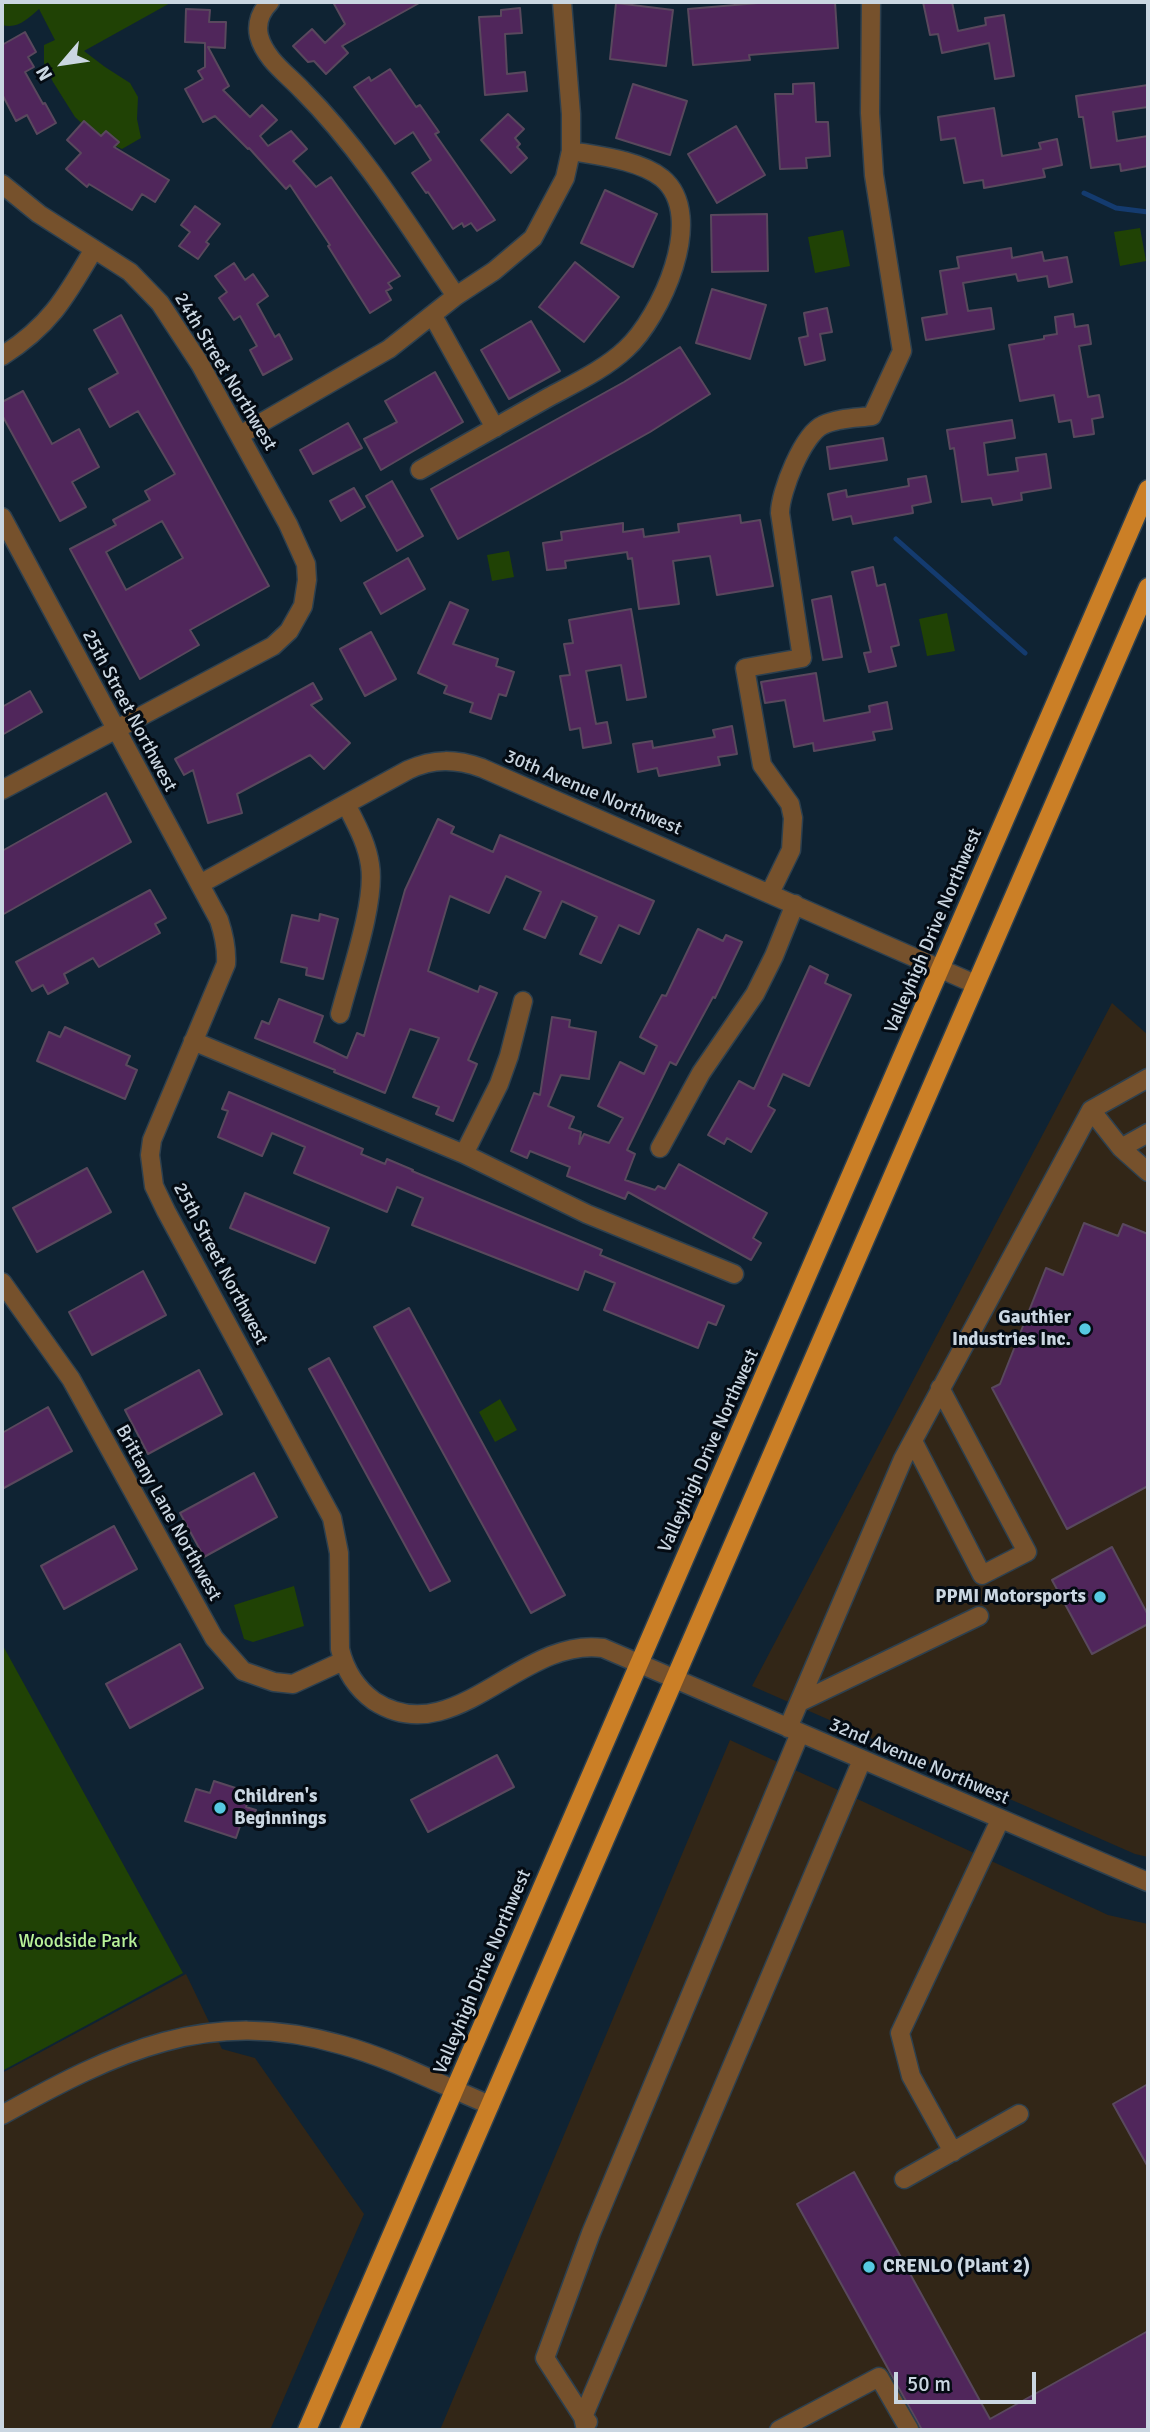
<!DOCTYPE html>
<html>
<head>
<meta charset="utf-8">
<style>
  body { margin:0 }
  #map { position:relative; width:1150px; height:2432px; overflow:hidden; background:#0f2333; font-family:Signika,sans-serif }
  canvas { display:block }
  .frame { position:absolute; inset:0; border:4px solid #cad6e1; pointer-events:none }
  .north { position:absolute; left:28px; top:28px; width:70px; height:70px; -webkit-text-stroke:5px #040b13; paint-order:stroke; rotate:241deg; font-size:19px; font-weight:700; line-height:28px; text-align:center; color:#cad6e1 }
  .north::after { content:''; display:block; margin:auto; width:24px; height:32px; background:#cad6e1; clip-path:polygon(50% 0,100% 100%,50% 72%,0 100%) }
  .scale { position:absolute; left:894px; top:2372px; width:142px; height:32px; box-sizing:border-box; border:4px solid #cad6e1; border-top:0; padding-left:9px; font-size:21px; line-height:24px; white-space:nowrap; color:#cad6e1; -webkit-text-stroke:5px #040b13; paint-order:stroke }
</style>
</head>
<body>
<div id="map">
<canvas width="1150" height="2432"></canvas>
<div class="frame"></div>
<div class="north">N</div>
<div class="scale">50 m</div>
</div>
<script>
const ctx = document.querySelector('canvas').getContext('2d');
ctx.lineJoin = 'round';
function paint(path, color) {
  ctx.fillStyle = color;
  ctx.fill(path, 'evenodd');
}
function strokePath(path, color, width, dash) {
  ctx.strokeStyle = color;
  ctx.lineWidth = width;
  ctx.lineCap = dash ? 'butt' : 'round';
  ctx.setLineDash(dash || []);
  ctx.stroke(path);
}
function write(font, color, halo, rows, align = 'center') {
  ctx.font = font + ' Signika,sans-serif';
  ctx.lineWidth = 6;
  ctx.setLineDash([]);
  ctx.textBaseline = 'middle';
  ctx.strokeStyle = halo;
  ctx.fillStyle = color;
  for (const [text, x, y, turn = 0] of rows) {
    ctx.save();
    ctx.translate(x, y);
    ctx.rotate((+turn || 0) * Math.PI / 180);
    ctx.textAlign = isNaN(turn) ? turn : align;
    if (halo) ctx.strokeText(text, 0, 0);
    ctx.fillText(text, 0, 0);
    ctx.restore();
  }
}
const industrial = new Path2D(`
  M1112,1003L1148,1035V1857L1135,1854L752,1686Z
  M730,1740L1108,1915L1148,1924V2430H440Z
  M186,1974L222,2049L255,2058L364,2214L270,2430H2V2073Z`);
const green = new Path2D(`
  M2,2H172L84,51L105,67L130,83L138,97L137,119L141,138L122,149L97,138L75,117L53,82L44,63V45L55,40L39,9C27,19 19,29 2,25Z
  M1140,228L1146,261L1120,266L1114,232Z
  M843,230L850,266L815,273L808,237Z
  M509,551L514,577L492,581L487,555Z
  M947,613L955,651L927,656L919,619Z
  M500,1399L517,1430L495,1442L479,1412Z
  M294,1586L304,1626L253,1642L244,1639L234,1605Z
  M2,1644L183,1973L2,2071Z`);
const stream = new Path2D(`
  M1084,193L1116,208L1148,212
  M896,539L1025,653`);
const building = new Path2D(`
  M333,2H421L342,46L348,53L326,74L314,61L308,62L293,46L312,29L325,43L345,24Z
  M770,2H835L838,48L749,55L750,60L693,65L688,9Z
  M923,2H952L958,31L986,25L985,18L1004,15L1014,76L995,79L989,43L942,53L938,34L930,35Z
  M616,3L673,10L666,66L610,59Z
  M520,8L522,33L505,34L507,74L525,72L527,91L485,95L479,17L501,16V10Z
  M186,9L210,10L209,22H226L225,48L208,47L229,86L223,90L250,117L262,105L277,120L260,136L268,146L291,131L307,149L293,161L316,187L331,177L400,276L388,283L392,288L386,291L391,300L370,313L328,246L330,245L290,185L286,189L249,148L248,149L215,116L203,122L185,89L203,79L198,71L205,67V43L185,42Z
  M25,32L36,52L28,57L34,67L25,72L43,104L45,103L56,123L37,134L27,115L16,121L2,94V45Z
  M390,69L416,107L420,105L439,132L435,134L495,220L477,231L471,223L464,227L462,223L453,229L428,192L426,193L412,173L431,160L413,132L395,144L354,87L369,77L371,81Z
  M814,83L816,122H828L830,156L806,158L807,168L780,169L775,94H793V84Z
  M633,84L687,101L670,155L616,138Z
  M1148,85V107L1113,112L1117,141L1148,136V166L1121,171L1120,164L1091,168L1083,117H1079L1076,96Z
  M994,108L1002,156L1041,149L1039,143L1057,139L1062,165L1043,169L1045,177L984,188L983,180L964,183L955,138L941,140L938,117Z
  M508,114L524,129L515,138L520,144L517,147L527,158L511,173L481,140Z
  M84,121L101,136L106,131L119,142L114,147L169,180L155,202L142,194L132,210L89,184L87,187L66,169L81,153L67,140Z
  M736,126L765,175L717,203L688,154Z
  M605,190L657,214L633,267L581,243Z
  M195,206L220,224L206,242L209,244L198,259L179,246L190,232L181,225Z
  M767,214L768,271L712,272L711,215Z
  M1011,248L1012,258L1042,252L1044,261L1067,257L1072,282L1049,287L1047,276L1018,281L1016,274L963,283L968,311L991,308L994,329L926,340L922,318L947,314L940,271L959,268L957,257Z
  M575,262L619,297L584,342L539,307Z
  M234,263L245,280L253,274L268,296L257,304L275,337L279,334L292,359L263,375L250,350L257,346L240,316L234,320L219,298L227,292L215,276Z
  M712,289L766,305L750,359L696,343Z
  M827,308L832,332L820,334L825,360L805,365L799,338L808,336L804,313Z
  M1073,314L1075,327L1088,325L1091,344L1079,346L1088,397L1099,395L1103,417L1092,419L1094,434L1074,437L1071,420L1059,422L1054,395L1020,401L1009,345L1044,339V336L1057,334L1055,317Z
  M121,315L269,586L190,630L199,645L140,679L70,549L116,525L113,520L150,500L145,491L175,474L138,411L110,427L89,389L118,373L94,330ZM162,521L183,558L126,590L106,552Z
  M531,321L560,371L509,399L481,350Z
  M680,347L710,394L650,432L458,539L431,489L624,382Z
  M435,372L463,422L381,470L364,439L397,422L385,401Z
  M23,391L52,444L79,429L99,467L72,482L86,507L60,521L2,415V402Z
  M1012,420L1015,438L984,443L988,475L1018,471L1016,458L1046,454L1051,488L1021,493L1022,500L993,505L991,498L962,502L954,448L950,449L947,430Z
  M348,423L362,448L313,474L300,450Z
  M883,438L887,460L830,469L827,447Z
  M926,476L931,502L912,506L913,513L853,524L851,516L833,520L828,494L846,490L847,497L909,486L908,479Z
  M392,481L423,536L397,551L366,496Z
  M354,488L365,507L341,521L330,501Z
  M740,515L741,523L760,520L773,586L717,595L710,556L673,561L679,604L639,609L632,558L628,559L627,552L565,561L566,568L547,570L543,543L562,540L561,532L623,523V532L643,529L644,537L679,532L678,524Z
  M408,558L425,589L381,614L364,583Z
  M873,567L877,586L885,584L899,645L891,647L896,666L869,672L864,653L871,652L852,572Z
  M831,596L842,657L823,660L812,600Z
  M450,602L468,610L453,644L498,659L496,666L514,672L506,696L499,694L491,719L470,712L473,703L444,693L447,686L418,673Z
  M631,609L646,697L627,700L621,665L586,671L596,724L607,722L611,743L583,748L580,728L570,730L560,676L570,675L564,644L573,643L569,620Z
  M371,632L396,679L365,696L340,649Z
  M816,673L824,721L870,712L869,706L887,702L892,729L873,732L875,740L814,751L813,743L794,747L785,700L765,703L761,682Z
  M313,683L322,699L311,705L350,743L324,769L310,755L237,794L242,813L208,823L193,770L184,775L175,759Z
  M30,691L42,712L2,735V707Z
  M732,726L737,754L718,757L720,765L659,776L657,768L638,772L633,744L652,741L653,748L715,737L713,730Z
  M106,793L131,842L2,915V851Z
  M438,819L454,827L451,833L493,852L500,835L654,901L639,934L619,925L601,963L580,954L597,917L562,901L545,938L524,929L541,892L506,876L489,913L450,896L428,971L478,992L480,986L497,993L468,1060L477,1064L453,1121L436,1114L439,1107L413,1097L439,1038L410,1029L385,1093L334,1072L335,1070L255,1038L262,1021L269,1024L279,999L323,1016L314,1042L347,1058L357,1033L364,1036L405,890Z
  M150,890L166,918L155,924L160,933L99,967L93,958L64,974L68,983L48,994L43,985L32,991L16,962Z
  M320,914L338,919L323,979L306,975L307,968L281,962L292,915L319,921Z
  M698,929L723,941L726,935L742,942L715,998L713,997L676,1065L670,1062L654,1095L627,1150L635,1154L625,1180L655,1190L658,1186L665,1189L679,1164L767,1213L753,1238L761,1243L751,1260L628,1192L625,1199L567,1176L570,1167L530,1151L527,1158L511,1151L534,1093L540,1095L552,1017L570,1020L569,1027L596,1032L589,1079L561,1075L548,1106L574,1117L569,1128L581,1132L579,1144L584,1134L609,1143L623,1118L598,1106L620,1062L644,1074L657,1046L640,1037L662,995L666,996Z
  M810,966L828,975L825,983L851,995L809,1086L783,1074L768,1106L775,1110L751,1152L727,1138L724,1144L708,1135L739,1081L754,1089Z
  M65,1027L130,1056L126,1065L137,1070L125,1099L37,1061L49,1032L60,1037Z
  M229,1092L363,1149L361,1154L385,1164L387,1159L413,1170L412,1171L602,1250L600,1255L724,1306L716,1325L708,1322L698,1348L604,1310L615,1283L585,1271L578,1290L412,1225L423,1198L397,1187L387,1212L294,1173L305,1147L272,1133L262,1156L218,1137L228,1111L222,1109Z
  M87,1168L111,1212L37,1252L13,1208Z
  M245,1193L329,1228L315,1263L230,1228Z
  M1084,1223L1118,1236L1123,1224L1148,1234V1486L1067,1529L992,1388L1000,1384L1046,1268L1063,1275Z
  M143,1271L166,1315L92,1355L69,1312Z
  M409,1308L565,1595L531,1613L374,1327Z
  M329,1358L450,1581L430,1591L309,1369Z
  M199,1370L222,1414L148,1454L125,1410Z
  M48,1407L72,1451L2,1489V1433Z
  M254,1473L277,1517L204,1557L180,1513Z
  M114,1526L137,1569L64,1609L41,1566Z
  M1112,1547L1148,1615V1624L1092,1654L1052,1580Z
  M180,1644L203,1688L130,1728L106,1684Z
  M497,1755L514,1787L428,1832L411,1800Z
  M214,1781L251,1793L246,1807L256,1810L250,1826L241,1823L236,1838L185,1821L196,1789L210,1793Z
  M1148,2084V2167L1113,2104Z
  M854,2172L990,2419L1148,2331V2430H922L797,2204Z`);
const minor = new Path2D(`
  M270,2C261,11 256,23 259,36C265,59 287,74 302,90C363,151 408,225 456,296
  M2,184L39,214L130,272L160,303L200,364L288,524L306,564L307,580L303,606L289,631L273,646L2,790
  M433,316L495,428
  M2,356C50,326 66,297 94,249
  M240,435L389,349L456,296L494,271L533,238L565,178L571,151V114L562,2
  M420,470C463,446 506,421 549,397C575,383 605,369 626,349C660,318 708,216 662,178C639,160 599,156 571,151
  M2,517L219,920C224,935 227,948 226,964L152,1140L150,1155L154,1186L166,1211L332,1518L339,1553L340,1649C345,1670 356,1688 374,1701C454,1753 521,1636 603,1648L1148,1882
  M200,884L408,770C434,758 456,759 482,768L975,984
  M770,893L791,850L793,818L790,804L762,765L745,668L802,658L780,513C780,492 803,434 823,425C837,418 857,418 872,416L902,351L874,175L870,113L871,2
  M340,1014C350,975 376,902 370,865C367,843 356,824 346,804
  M193,1041L464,1154L587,1214L734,1274
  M1091,1110L1121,1148L1148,1172
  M660,1148L701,1073L755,994L774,956L795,904
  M1121,1148L1148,1133
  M464,1154L499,1084L509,1056L523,1001
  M2,1282L71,1379L214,1638L243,1671L274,1682L293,1684L343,1661
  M913,1441L982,1575L1027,1552L940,1388
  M800,1702L979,1616
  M788,1728L903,1459L1091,1110L1148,1078
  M2,2115C116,2052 208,2006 342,2045C393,2059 441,2085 490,2105
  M953,2152L911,2076L900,2033L1000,1820
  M904,2179L1019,2114
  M588,2422L583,2417L862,1760
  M586,2430L583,2417L545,2358L591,2233L800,1733
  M779,2430L879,2377L909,2429L907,2430`);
const major = new Path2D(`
  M307,2430L1148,489
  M349,2430L1148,587`);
const markers = [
  [1085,1329,7,"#56c9e1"],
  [1100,1597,7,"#56c9e1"],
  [220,1808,7,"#56c9e1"],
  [869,2267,7,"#56c9e1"]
];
const streetNames = [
  ["24th Street Northwest",225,372,59],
  ["25th Street Northwest",129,711,62],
  ["30th Avenue Northwest",593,793,23],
  ["Valleyhigh Drive Northwest",934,931,-67],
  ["25th Street Northwest",220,1264,62],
  ["Valleyhigh Drive Northwest",709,1451,-66],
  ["Brittany Lane Northwest",168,1513,61],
  ["32nd Avenue Northwest",919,1762,23],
  ["Valleyhigh Drive Northwest",483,1972,-67]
];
const poiNames = [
  ["Gauthier",1071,1318],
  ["Industries Inc.",1071,1340],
  ["PPMI Motorsports",1086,1597],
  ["Children's",234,1797,"left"],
  ["Beginnings",234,1819,"left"],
  ["CRENLO (Plant 2)",883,2267,"left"]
];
const parkNames = [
  ["Woodside Park",78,1942]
];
paint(industrial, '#322617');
paint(green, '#204205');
strokePath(stream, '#143b6f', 5);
paint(building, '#50265b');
strokePath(building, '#59485d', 2);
strokePath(minor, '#2d404f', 21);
strokePath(major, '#2d404f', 21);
strokePath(minor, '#76512c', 18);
strokePath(major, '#cb7f26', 18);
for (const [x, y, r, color] of markers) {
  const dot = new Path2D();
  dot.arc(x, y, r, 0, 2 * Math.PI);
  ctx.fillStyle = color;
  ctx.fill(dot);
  strokePath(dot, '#040b13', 2.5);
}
write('19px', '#cad6e1', '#040b13', streetNames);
write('bold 19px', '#cad6e1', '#040b13', poiNames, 'right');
write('19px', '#b9f299', '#040b13', parkNames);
</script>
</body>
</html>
